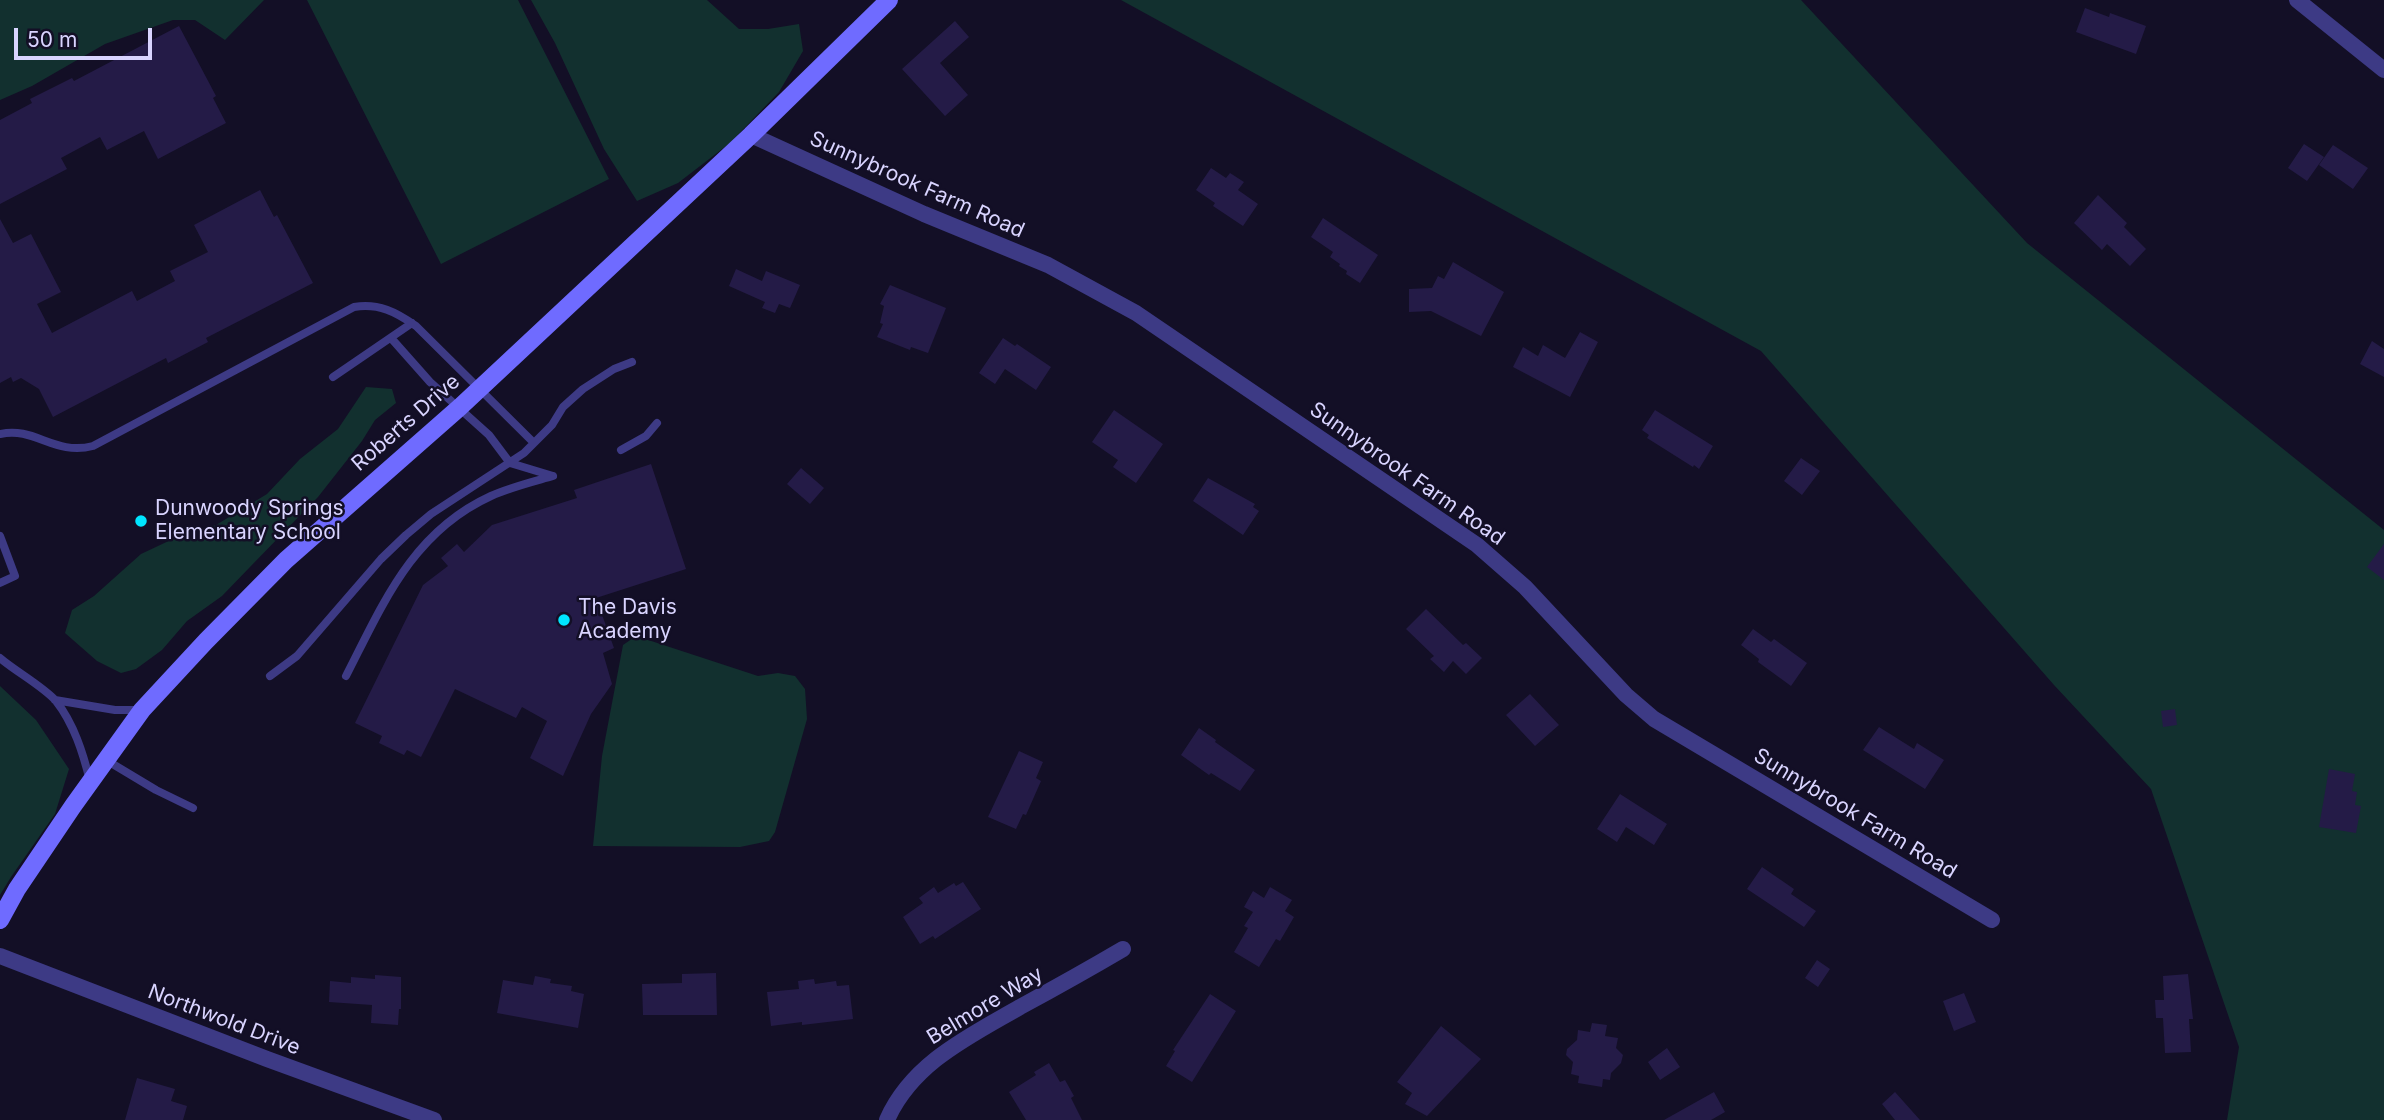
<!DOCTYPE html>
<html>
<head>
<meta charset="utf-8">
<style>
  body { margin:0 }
  #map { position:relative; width:2384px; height:1120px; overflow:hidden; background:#130f26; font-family:Inter,sans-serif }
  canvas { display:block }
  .scale { position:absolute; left:14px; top:28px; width:138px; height:32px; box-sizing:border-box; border:4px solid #d9d4ff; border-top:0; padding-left:9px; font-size:21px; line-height:24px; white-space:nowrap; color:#d9d4ff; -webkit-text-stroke:5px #130f26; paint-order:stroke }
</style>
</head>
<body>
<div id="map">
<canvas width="2384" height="1120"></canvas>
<div class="scale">50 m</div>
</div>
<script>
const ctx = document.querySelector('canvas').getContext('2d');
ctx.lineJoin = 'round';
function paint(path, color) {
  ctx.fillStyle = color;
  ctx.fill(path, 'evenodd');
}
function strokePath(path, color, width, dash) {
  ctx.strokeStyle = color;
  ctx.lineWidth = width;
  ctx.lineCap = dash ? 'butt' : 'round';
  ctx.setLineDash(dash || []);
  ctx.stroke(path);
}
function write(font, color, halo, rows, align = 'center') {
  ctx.font = font + ' Inter,sans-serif';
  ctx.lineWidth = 5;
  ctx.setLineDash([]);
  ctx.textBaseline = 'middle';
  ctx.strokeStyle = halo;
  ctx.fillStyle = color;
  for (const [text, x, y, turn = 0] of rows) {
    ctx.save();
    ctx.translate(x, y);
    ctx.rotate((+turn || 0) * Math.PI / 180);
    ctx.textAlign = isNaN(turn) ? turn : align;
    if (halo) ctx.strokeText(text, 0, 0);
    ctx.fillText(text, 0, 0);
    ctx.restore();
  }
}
const green = new Path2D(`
  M0,0H264L225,40L195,20H173L105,44L32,86L0,100Z
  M307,0H518L609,179L441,264Z
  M531,0H707L739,29H768L799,24L803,51L779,92L730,143L678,183L637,201L604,149L555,43Z
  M1121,0H1801L2027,243L2384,530V1120H2227L2239,1047L2151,789L2054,685L1761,351Z
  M366,387L392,389L396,403L375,420L362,441L318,497L250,567L222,596L187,621L162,650L136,669L121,673L97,661L65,633L72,610L94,596L141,554L175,538L216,525L267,494L300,459L338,429Z
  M636,636L758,676L778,673L795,676L805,689L807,719L775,832L769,841L740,847L593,846L602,756L623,645Z
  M0,686L36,720L69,769L55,814L11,877L0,895Z`);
const building = new Path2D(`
  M2085,8L2109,17L2110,13L2146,26L2136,54L2076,32Z
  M955,21L969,37L940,63L968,95L945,116L902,69Z
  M179,26L216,96L213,98L226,123L158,159L144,131L107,150L100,137L61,158L67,169L0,204V120L32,103L30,99L72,78L74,81Z
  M2304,144L2324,157L2307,181L2288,168Z
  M2333,145L2368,168L2353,189L2319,165Z
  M1211,168L1226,178L1230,173L1244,182L1238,190L1258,204L1243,226L1213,206L1215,203L1196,190Z
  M260,190L274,217L277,215L313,283L206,338L208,342L168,363L166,358L53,417L39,389L21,378L13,382L11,377L0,383V219L13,243L31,234L61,292L37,304L52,333L132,291L137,301L175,281L170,271L208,252L194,225Z
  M2098,195L2127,223L2124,227L2146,249L2130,266L2107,244L2102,250L2074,223Z
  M1323,218L1378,255L1360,283L1346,274L1347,271L1339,266L1340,264L1330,257L1333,252L1311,237Z
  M1453,262L1504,292L1481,336L1431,311L1409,312V289L1432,288L1438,276L1444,279Z
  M736,269L762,281L766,271L800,285L790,308L779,304L775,313L762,308L765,302L729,286Z
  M890,285L946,308L928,353L911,347L910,350L877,337L883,324L880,323L884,306L880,304Z
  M1580,332L1598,342L1570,397L1513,367L1523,347L1538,356L1543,345L1565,358Z
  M1003,338L1015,346L1017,344L1051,367L1036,390L1005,369L995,384L979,373Z
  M2372,341L2384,349V377L2360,364Z
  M1114,410L1163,444L1136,483L1113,467L1118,460L1092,442Z
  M1655,410L1713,446L1699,469L1694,465L1693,467L1647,438L1649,435L1642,430Z
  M1801,458L1820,471L1802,495L1784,481Z
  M651,464L686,569L596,598L614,648L603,653L612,684L591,714L563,776L530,758L547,721L522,707L516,718L455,689L421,757L407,750L404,755L379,743L382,736L355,723L423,585L448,566L441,558L457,544L464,552L492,525L577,498L574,490Z
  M801,468L824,488L810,504L787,484Z
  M1208,478L1255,504L1253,507L1259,511L1243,535L1193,501Z
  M2384,544V580L2367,567Z
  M1426,609L1463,645L1466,643L1482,658L1466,674L1453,661L1444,672L1430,659L1434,656L1406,629Z
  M1753,629L1771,642L1774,639L1807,663L1791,686L1758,662L1759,659L1741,645Z
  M1530,694L1559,725L1535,746L1506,715Z
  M2175,709L2177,725L2163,727L2161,711Z
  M1879,727L1914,749L1917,743L1944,760L1925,789L1863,750Z
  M1199,728L1216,740L1215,742L1255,770L1240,791L1211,773L1209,775L1181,755Z
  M1019,751L1043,762L1036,778L1041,781L1026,815L1023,814L1016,829L988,817Z
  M2329,769L2355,774L2352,791L2357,792L2355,805L2361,806L2356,833L2319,827Z
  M1620,794L1667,824L1654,845L1626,827L1617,842L1597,829Z
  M1762,867L1794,889L1791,894L1816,911L1804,927L1747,889Z
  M963,882L981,909L935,939L933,936L920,944L903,917L923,903L919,898L934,887L938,893L954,883L956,886Z
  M1270,887L1292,900L1285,911L1294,917L1280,941L1276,939L1259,967L1234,952L1248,928L1244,926L1253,912L1244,907L1253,891L1264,898Z
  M1817,960L1830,969L1818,987L1805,978Z
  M716,973L717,1015H643L642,984L682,983V974Z
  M2188,974L2193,1019H2189L2191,1052L2165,1053L2163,1018H2156L2155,1000H2164L2163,976Z
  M375,975L401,977V1009H399L398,1025L371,1023L372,1005L329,1002L330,981L351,983V977L375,979Z
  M535,976L551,979L550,983L572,986L571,991L584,994L578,1028L497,1013L503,980L533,985Z
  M814,979L815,984L836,981L837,986L849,985L853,1019L802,1025V1022L771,1026L767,992L799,989L798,981Z
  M1964,993L1976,1022L1954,1031L1943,1001Z
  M1210,994L1236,1011L1192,1082L1166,1066L1175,1051L1173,1050Z
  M1592,1023L1607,1025L1605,1036L1618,1038L1616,1048L1623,1055L1621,1063L1611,1073L1610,1080L1603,1079L1602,1087L1578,1083L1579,1076L1571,1074L1573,1062L1566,1055L1567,1049L1577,1040L1578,1030L1590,1032Z
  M1441,1026L1481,1059L1427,1116L1405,1104L1412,1093L1397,1082Z
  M1667,1048L1680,1067L1660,1080L1648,1062Z
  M1049,1063L1060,1082L1065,1080L1074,1096L1071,1098L1082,1120H1026L1009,1092L1036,1075L1034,1072Z
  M137,1078L175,1089L171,1101L187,1106L183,1120H125Z
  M1714,1092L1725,1112L1711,1120H1664Z
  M1895,1092L1920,1120H1895L1882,1104Z`);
const lane = new Path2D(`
  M391,338L430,382L489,435L510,463L553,476
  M333,377L412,323
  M0,434C35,426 54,456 93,446L354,307C379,303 396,312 416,326L534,443
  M621,450L646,436L657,423
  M0,536L15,576L0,583
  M0,658C15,671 44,687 56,701C74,724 83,753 90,781
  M270,676L297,656L381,559L406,535L431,514L524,453L552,425L563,407L583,389L614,369L632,362
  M346,676C383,604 412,532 491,496C511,487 532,482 553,476
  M55,700L115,710H142
  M106,760L156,790L193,808`);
const street = new Path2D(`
  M2297,0L2384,70
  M751,135L924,214L1048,265L1136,313L1477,545L1525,587L1626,695L1654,719L1992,920
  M0,956L267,1059L434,1120
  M887,1120C912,1063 970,1036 1020,1007C1055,988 1089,969 1123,949`);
const secondary = new Path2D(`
  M0,920L17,889L73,806L142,710L206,641L286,560L460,407L751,135L889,0`);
const markers = [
  [141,521,7,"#00e5ff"],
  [564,620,7,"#00e5ff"]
];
const streetNames = [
  ["Sunnybrook Farm Road",917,185,24],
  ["Roberts Drive",406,423,-41],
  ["Sunnybrook Farm Road",1407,474,35],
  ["Sunnybrook Farm Road",1855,814,31],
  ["Belmore Way",985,1006,-31],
  ["Northwold Drive",224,1020,21]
];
const poiNames = [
  ["Dunwoody Springs",155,509],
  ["Elementary School",155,533],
  ["The Davis",578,608],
  ["Academy",578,632]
];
paint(green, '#12302f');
paint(building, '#241b47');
strokePath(lane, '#3d3a85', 8);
strokePath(street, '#3d3a85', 16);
strokePath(secondary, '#6f6bff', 18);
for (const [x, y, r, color] of markers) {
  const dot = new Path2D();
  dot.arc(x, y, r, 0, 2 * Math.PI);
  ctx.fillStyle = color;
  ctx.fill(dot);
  strokePath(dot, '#130f26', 2.5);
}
write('21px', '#d9d4ff', '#130f26', streetNames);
write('21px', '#d9d4ff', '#130f26', poiNames, 'left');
</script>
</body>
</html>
